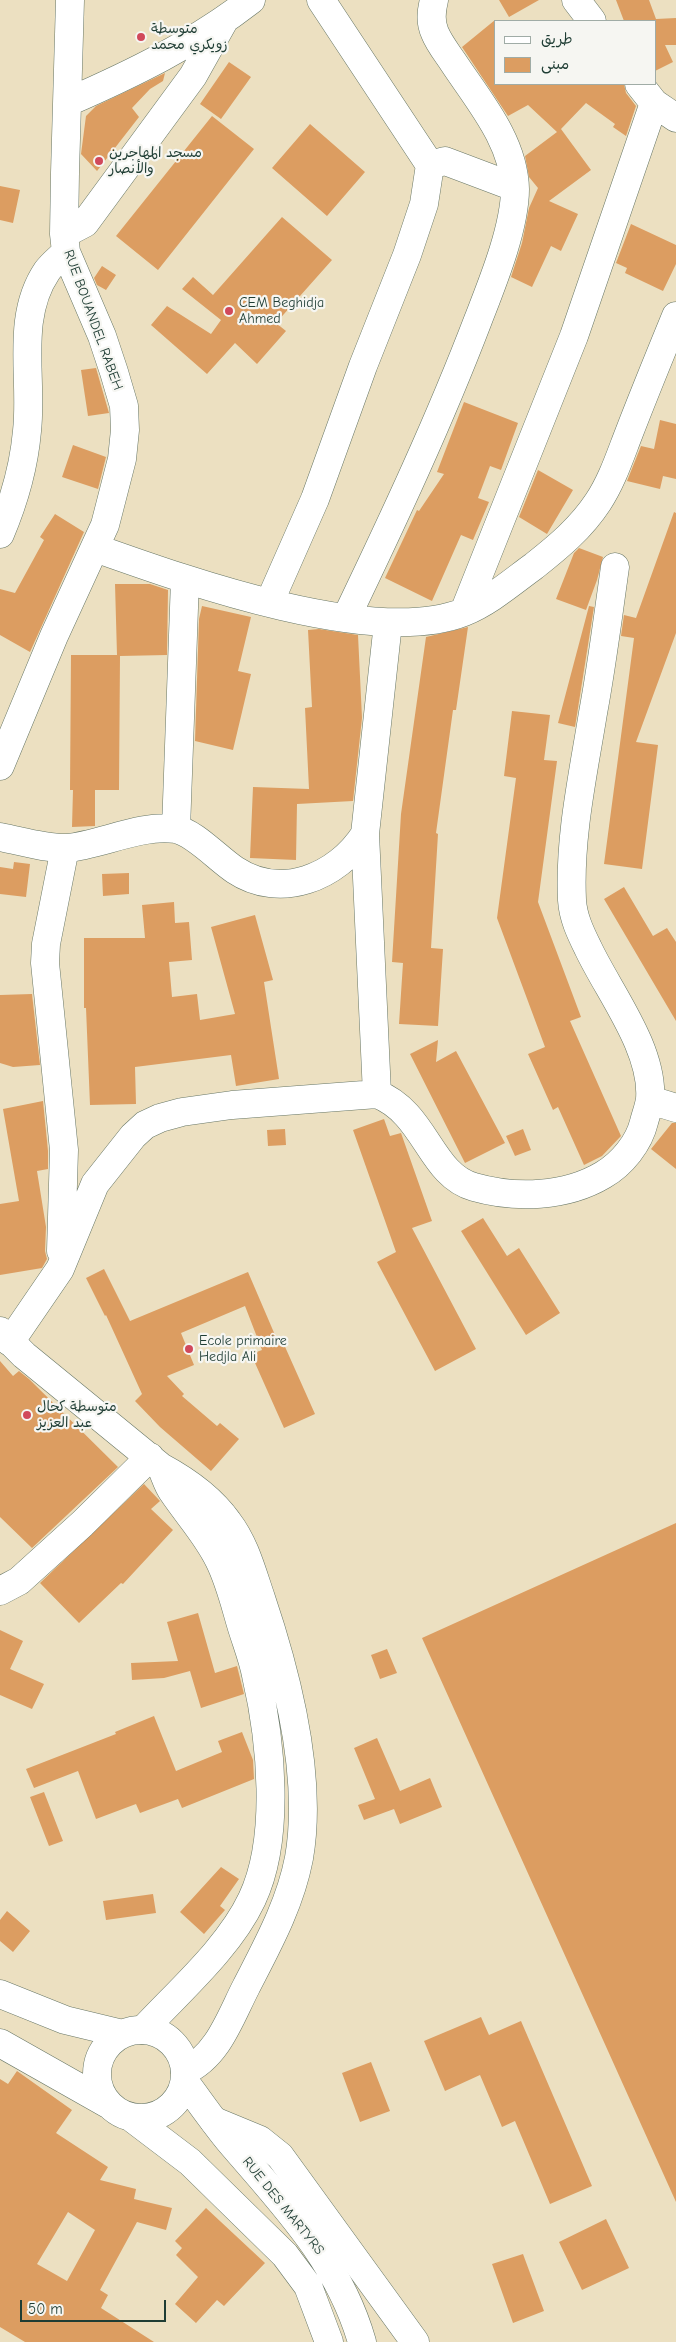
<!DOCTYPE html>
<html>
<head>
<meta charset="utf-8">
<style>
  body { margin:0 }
  #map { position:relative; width:676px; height:2342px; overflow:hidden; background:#ece0c1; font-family:"Comic Neue","Playpen Sans Arabic",sans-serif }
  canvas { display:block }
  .legend { position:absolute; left:494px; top:20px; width:162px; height:65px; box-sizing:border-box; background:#f6f6f2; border:1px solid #a0aca6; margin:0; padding:6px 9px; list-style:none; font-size:15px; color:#1f3d34 }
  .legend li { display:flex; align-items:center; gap:10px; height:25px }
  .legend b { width:25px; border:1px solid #a0aca6 }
  .scale { position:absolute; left:20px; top:2300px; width:146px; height:22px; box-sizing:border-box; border:2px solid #1f3d34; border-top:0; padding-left:6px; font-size:15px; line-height:18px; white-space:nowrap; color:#1f3d34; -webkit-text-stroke:4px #f6f6f2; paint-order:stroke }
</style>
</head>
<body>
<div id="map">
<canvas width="676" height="2342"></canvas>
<ul class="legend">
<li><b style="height:6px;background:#fff"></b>طريق</li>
<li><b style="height:14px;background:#dc9d61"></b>مبنى</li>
</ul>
<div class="scale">50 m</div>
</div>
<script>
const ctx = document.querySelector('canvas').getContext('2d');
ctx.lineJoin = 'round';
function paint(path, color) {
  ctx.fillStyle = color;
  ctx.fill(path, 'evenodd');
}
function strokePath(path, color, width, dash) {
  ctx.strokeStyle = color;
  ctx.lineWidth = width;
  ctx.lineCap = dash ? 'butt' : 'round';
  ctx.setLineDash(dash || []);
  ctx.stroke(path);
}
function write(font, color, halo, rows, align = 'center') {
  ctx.font = font + ' "Comic Neue","Playpen Sans Arabic",sans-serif';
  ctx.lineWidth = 4.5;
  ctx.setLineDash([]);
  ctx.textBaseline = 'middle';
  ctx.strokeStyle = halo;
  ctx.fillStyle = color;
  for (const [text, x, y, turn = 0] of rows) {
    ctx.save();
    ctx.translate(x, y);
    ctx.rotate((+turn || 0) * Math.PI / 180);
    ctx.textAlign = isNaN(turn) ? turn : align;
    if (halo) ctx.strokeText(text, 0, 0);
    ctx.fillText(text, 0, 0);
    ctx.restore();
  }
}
const building = new Path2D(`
  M499,0H539L509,17Z
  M616,0H649L656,19L676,18V45H665L673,62L655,71V21H624Z
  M495,20V84H624L626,93L636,106L626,136L613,127L615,124L586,103L561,129L591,170L549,201L578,214L561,251L551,246L532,287L511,277L522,243L529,208L538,188L529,177L525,156L557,132L528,105L508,116L462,47Z
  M229,62L251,77L221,119L200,104Z
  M165,73L163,81L150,89L132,108L139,117L97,171L81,154L86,116L96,106Z
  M212,116L254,149L158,270L116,236Z
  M310,124L365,172L327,216L272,168Z
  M0,186L20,190L13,223L0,220Z
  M282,217L332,260L276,323L286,331L257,364L235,343L207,374L151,325L167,306L211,334L221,320L182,289L193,277L213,295Z
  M631,224L676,245V264L663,291L625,273L627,268L616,263Z
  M102,266L116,275L106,290L97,285L94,278Z
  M96,368L109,413L88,416L81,370Z
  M464,402L518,423L501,470L490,466L478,498L489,502L473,540L461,535L432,601L385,578L417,510L419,511L444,474L437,472Z
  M660,420L676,424V479L663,476L660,489L627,481L641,446L654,449Z
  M73,445L106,457L98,489L62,477Z
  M538,470L573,490L547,534L519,517Z
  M674,512L676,513V633L636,742L658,745L642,869L604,864L634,638L621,636L624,615L636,618Z
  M55,514L84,532L30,652L0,635V589L15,593L44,540L40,537Z
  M579,548L603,557L597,580L586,610L556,599L574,553Z
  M115,584H150L168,590L167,655L120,656L119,790H95V826L72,827L73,790H70L71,655H117Z
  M202,606L251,617L238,671L251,674L233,750L195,741L199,619Z
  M589,606L594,607L575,727L558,723Z
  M468,627L456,710H453L436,833L438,834L431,948L443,949L438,1026L399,1024L403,963L392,962L401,814L426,637Z
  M319,629L358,635L362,718L353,801L297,804L296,860L250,858L253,787L309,789L305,708L312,707L308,630Z
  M512,711L550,715L544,760L557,761L538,902L581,1017L570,1021L621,1136L602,1156L584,1165L558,1107L553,1110L528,1054L545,1047L497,918L516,778L504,776Z
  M14,862L30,864L26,897L0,894V867L13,869Z
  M129,873V894L103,896L102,874Z
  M624,887L653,936L667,928L676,942V1021L604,899Z
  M174,902L175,923L189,922L192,960L169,962L172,997L197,994L200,1020L235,1014L211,927L255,915L273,980L264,982L279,1079L236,1086L231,1055L135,1067L136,1104L90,1105L86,1008H84V938H145L142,905Z
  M32,994L40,1065L13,1067L0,1063V995Z
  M438,1040L436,1062L456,1051L505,1143L465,1163L410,1054Z
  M43,1101L48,1151V1169L37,1171L46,1227L45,1251L47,1259L42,1268L0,1275V1204L19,1201L3,1109Z
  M384,1119L390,1136L401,1133L432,1221L412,1228L476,1349L435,1371L377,1262L396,1252L353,1130Z
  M672,1123H676V1169L651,1149Z
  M285,1129L286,1145L268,1146L267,1130Z
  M523,1129L531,1150L515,1156L506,1136Z
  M483,1218L507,1256L519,1248L560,1313L526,1335L461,1231Z
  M104,1269L130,1321L248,1272L278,1342L282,1340L315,1414L284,1428L251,1354L262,1350L245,1306L181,1333L194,1365L167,1376L184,1394L182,1396L217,1426L220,1423L239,1439L211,1471L160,1427L135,1401L142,1394L106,1315L105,1316L86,1278Z
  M0,1361L13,1376L19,1371L29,1379L118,1467L32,1548L0,1517Z
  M144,1484L160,1501L151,1509L173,1530L123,1584L121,1583L79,1623L40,1583Z
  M676,1523V2202L422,1638Z
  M198,1613L215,1673L237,1666L244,1694L201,1708L190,1671L164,1678L132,1680L131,1663L178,1661L167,1622Z
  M0,1630L23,1641L10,1669L44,1684L32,1709L0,1695Z
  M387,1649L397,1673L380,1679L371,1655Z
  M154,1716L176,1771L222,1752L218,1741L242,1732L253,1760L254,1779L182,1808L178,1799L140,1813L136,1804L96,1819L78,1771L34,1788L26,1769L116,1734L115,1732Z
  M377,1738L400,1791L430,1778L442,1807L400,1824L394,1809L364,1820L358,1805L375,1799L354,1748Z
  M44,1792L63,1841L49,1846L30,1797Z
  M221,1867L239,1879L220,1906L225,1910L204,1934L180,1912Z
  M153,1894L156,1913L106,1920L103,1901Z
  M7,1911L30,1931L13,1952L0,1941V1920Z
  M481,2017L489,2035L521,2021L592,2186L550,2204L515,2121L502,2127L480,2075L445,2091L424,2041Z
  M371,2062L390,2111L360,2122L342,2073Z
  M17,2071L72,2110L56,2133L108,2167L100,2180L136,2189L134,2199L172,2208L166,2230L137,2222L100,2290L108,2295L101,2308L154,2342H25L0,2327V2079L8,2084ZM68,2212L95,2230L67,2281L37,2264Z
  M206,2208L265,2263L224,2306L217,2300L196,2323L175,2304L198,2277L176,2255L182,2248L175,2241Z
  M606,2219L629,2268L582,2290L559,2242Z
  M523,2254L544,2311L513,2323L492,2264Z`);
const minor = new Path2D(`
  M576,0L592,21
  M639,84L654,103L676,118
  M68,102C132,74 196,43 251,0
  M430,165L445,161L514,187
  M64,234L85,223L193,76L225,19
  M0,534C14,501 24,466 27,431C33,378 15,318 47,271C52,264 60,258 66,252
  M95,548C185,580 374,648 464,612C489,602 512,582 534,566C558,547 581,528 598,502C612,481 620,456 629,433C644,394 660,355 676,316
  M270,601L315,499L363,366L407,255L424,204L430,165L321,0
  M464,612L574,336L654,103
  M346,618C393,520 439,422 478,320C492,284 515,228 515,189C514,141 478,100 453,62C447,53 439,43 435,33C430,22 431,12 434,0
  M0,766L54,636L105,525L122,459L125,430L124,406L114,372L102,336L66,252L64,234L65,173L70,0
  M176,829L185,580
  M365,834L377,1094
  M0,837C21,841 46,849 67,848C100,845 142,824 175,829C194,832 218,859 235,870C280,900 337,878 365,834L388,623
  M650,1100L676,1108
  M61,1251L64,1150L45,963L46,944L65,848
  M0,1331L24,1355L161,1467C187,1481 211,1498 228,1522C245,1544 252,1572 261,1598C287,1675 313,1777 299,1858C290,1905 267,1946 246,1987C230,2018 218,2056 185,2071
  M10,1342L60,1269L95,1184L133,1136L145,1125L160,1118L182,1112L232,1105L377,1094C426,1113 430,1175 474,1187C516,1199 566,1197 603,1175C622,1164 639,1143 644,1122C646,1114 649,1107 650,1099C654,1049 608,991 588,948C580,932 573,917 572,900C569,837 583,775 593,713C602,665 608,616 615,567
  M0,1591L19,1581L82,1524L150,1457
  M143,2030C179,1991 229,1948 252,1899C281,1838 271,1740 256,1675C253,1659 247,1644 242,1628C235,1605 230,1582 219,1560C207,1535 188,1515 172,1491C167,1484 165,1475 161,1467
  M214,2121L260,2140L280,2156L415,2342`);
const major = new Path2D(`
  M0,1994L65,2020L123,2034
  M97 2074a44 44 0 1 1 88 0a44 44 0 1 1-88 0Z
  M0,2043L108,2104
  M185,2082C200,2102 215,2124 231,2143C284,2205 339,2261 362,2342
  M132,2118L190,2162L285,2255L308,2286L329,2342`);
const markers = [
  [141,37,5,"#d1495b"],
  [99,161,5,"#d1495b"],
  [229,311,5,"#d1495b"],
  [189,1349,5,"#d1495b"],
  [27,1415,5,"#d1495b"]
];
const poiNames = [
  ["متوسطة",151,29],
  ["زويكري محمد",151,45],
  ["مسجد المهاجرين",109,153],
  ["والأنصار",109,169],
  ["CEM Beghidja",239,303],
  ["Ahmed",239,319],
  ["Ecole primaire",199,1341],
  ["Hedjla Ali",199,1357],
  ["متوسطة كحال",37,1407],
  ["عبد العزيز",37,1423]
];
const streetNames = [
  ["RUE BOUANDEL RABEH",93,320,70],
  ["RUE DES MARTYRS",283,2206,51]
];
paint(building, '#dc9d61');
strokePath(minor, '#677665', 29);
strokePath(major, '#677665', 29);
strokePath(minor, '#fff', 28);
strokePath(major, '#fff', 28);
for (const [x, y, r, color] of markers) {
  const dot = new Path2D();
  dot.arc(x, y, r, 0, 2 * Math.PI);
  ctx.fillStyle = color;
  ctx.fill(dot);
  strokePath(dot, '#f6f6f2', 2);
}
write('14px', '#1f3d34', '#f6f6f2', poiNames, 'left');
write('14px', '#1f3d34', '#f6f6f2', streetNames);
</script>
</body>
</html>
